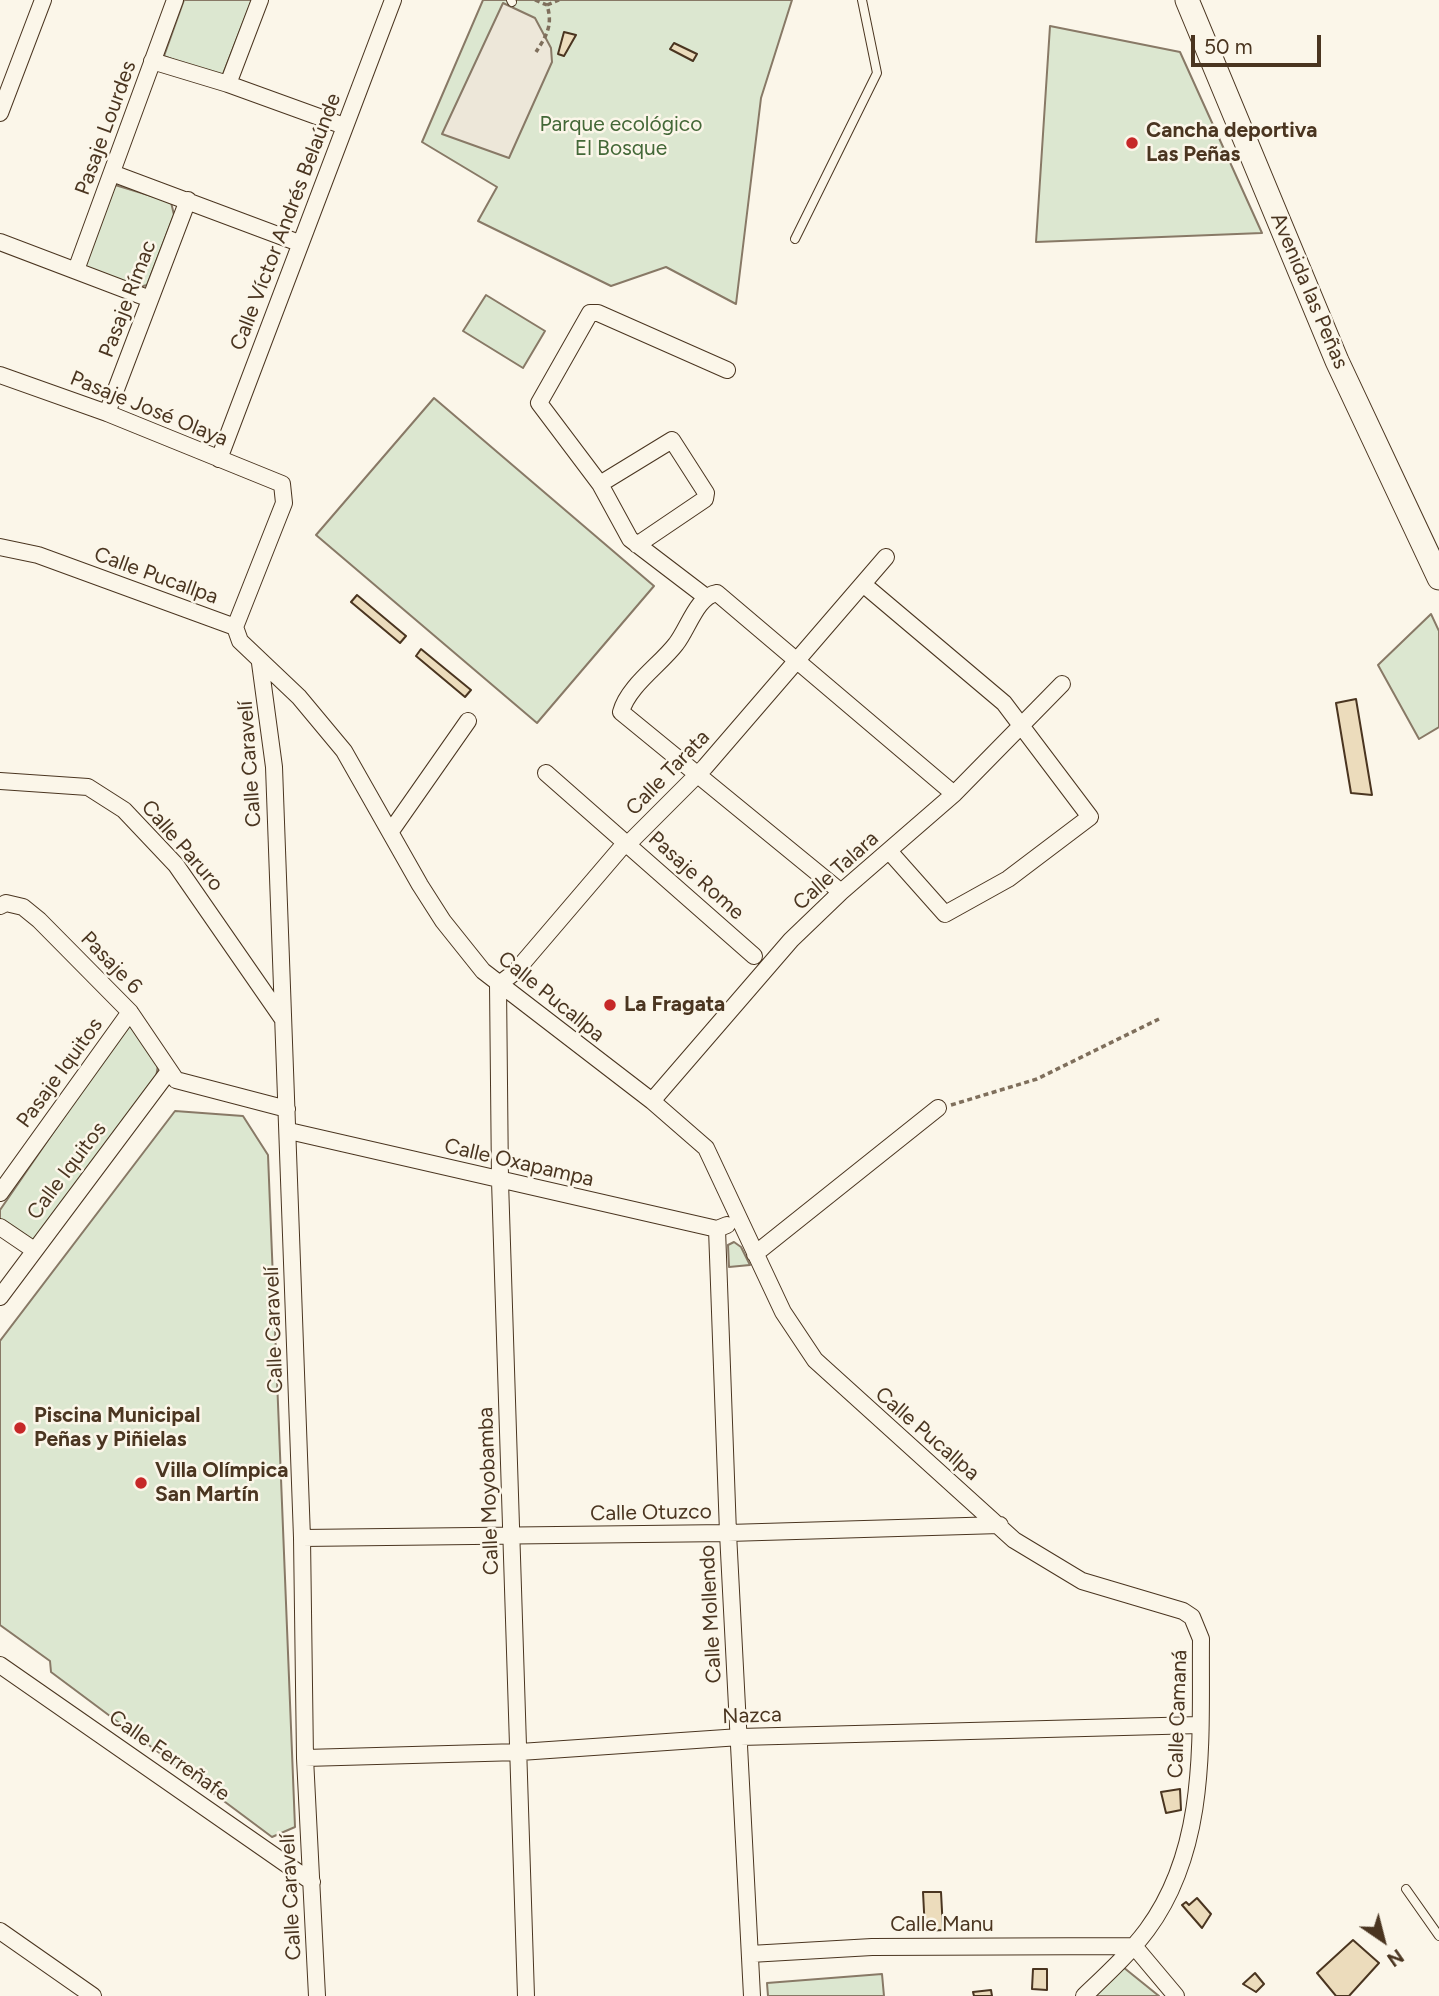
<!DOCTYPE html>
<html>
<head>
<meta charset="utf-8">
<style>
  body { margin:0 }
  #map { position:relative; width:1439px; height:1996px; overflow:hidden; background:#fbf6e9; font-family:Figtree,sans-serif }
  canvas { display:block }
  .north { position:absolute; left:1348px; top:1905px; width:70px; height:70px; -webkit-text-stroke:5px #fbf6e9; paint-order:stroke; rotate:145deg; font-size:19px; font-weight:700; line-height:28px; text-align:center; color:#4a3520 }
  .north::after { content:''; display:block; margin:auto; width:24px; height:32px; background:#4a3520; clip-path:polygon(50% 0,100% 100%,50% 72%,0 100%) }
  .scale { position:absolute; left:1191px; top:35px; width:130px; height:32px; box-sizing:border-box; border:4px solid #4a3520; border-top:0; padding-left:9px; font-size:21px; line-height:24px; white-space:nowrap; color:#4a3520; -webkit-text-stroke:5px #fbf6e9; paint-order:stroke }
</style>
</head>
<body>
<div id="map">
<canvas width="1439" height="1996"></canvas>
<div class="north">N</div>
<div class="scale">50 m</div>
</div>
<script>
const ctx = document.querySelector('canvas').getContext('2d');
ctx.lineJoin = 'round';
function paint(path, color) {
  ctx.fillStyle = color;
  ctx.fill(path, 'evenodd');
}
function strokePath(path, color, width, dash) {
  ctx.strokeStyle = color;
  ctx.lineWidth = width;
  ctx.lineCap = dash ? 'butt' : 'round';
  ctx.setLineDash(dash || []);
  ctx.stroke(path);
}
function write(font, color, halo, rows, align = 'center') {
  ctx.font = font + ' Figtree,sans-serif';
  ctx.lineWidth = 5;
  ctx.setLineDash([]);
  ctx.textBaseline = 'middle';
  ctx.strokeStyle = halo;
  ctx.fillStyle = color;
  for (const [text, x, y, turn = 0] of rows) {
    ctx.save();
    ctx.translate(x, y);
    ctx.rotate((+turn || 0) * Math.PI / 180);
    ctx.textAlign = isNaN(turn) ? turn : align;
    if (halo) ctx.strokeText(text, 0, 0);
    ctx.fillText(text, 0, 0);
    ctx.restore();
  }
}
const green = new Path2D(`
  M184,0H252L221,79L164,56Z
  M483,0H792L761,98L736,304L666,267L611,286L478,221L497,187L422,142Z
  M1050,26L1180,52L1262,233L1036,242Z
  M112,184L171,202L174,215L147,285L136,288L88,271L83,261Z
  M486,295L545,331L523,368L463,331Z
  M434,398L654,586L537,723L316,535Z
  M1431,614L1439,631V727L1419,739L1378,665Z
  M129,1022L158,1065L156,1078L35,1239L31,1240L0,1220V1210Z
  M175,1111L243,1116L268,1155L295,1827L272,1837L51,1672L50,1661L0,1625V1341Z
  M734,1242L741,1247L750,1265L729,1267L728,1245Z
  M1123,1967L1159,1996H1095Z
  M882,1974L884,1996H768L767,1983Z`);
const parking = new Path2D(`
  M503,3L535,18L551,48L552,62L509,158L442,134Z`);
const building = new Path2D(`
  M564,32L576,35L564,56L558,54Z
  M674,43L697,54L693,61L670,49Z
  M357,595L406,636L400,643L351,602Z
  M421,649L471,690L465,697L416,656Z
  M1356,699L1372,795L1351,793L1336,703Z
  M1180,1789L1181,1810L1166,1813L1161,1792Z
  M923,1892H941L943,1930L925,1931Z
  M1197,1898L1211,1914L1202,1928L1182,1905L1186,1902L1189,1905Z
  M1353,1940L1379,1963L1349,1996H1336L1317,1973Z
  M1033,1969H1047V1990L1032,1989Z
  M1255,1973L1264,1984L1256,1992L1243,1984Z
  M991,1990L992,1996H974L973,1992Z`);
const path = new Path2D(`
  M535,0L547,5C553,25 547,35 536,52
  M547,5L559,0
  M951,1105L1037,1079L1159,1019`);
const lane = new Path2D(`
  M511,0L512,2
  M795,239L877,73L862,0
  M1406,1889L1439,1936`);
const street = new Path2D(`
  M152,61L228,84L344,126
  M228,84L260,0
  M0,113L43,0
  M112,173L299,243
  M0,242L150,299
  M76,270L175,0
  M0,375L107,413L282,484L284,503L235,627
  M107,413L188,200
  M219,459L393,0
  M600,484L672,440L706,493L705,499L637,545
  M0,547L38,555L235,627L240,641L299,697L344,751L420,885L443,921L483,971L652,1101L706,1148L783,1312L815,1360L1014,1540L1082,1581L1183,1611L1192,1617L1201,1639C1200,1737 1209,1846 1147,1930C1129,1954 1106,1975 1084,1996
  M863,584L1004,703L1090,817L1008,879L945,914L889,851
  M706,597L630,539L600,484L539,403L590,313H598L727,370
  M260,663L274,767L302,1538L305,1758L317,1996
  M546,773L754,956
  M0,781L88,787L124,810L176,865L282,1018
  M391,831L468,721
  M841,892L621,712C628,686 660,665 676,644C688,629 697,596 717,593L954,794
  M0,906L6,903L23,907L39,920L130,1012L176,1080L287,1109
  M498,985L500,1181L526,1996
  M498,985L515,972L621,848L628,844L705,767L886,557
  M652,1101L791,940L841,892L954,794L1062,684
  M289,1131L717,1229L727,1225
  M0,1193L130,1012
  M0,1227L34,1250
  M717,1229L728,1533L752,1996
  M755,1254L938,1108
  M0,1297L169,1071
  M302,1538L728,1533L1000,1525
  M0,1665L312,1882
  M305,1758L520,1752L740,1737L1200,1725
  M0,1931L93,1996
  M750,1954L872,1947L1134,1946L1176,1996`);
const secondary = new Path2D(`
  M1187,0L1337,361L1439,578`);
const markers = [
  [1132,143,7,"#c62828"],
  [610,1005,7,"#c62828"],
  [20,1428,7,"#c62828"],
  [141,1483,7,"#c62828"]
];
const parkNames = [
  ["Parque ecológico",621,125],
  ["El Bosque",621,149]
];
const streetNames = [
  ["Pasaje Lourdes",106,128,-70],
  ["Calle Víctor Andrés Belaúnde",286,222,-69],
  ["Avenida las Peñas",1309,291,67],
  ["Pasaje Rímac",128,299,-69],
  ["Pasaje José Olaya",149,409,22],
  ["Calle Pucallpa",156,576,20],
  ["Calle Caravelí",250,764,-94],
  ["Calle Tarata",668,773,-46],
  ["Calle Paruro",182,846,49],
  ["Calle Talara",836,871,-42],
  ["Pasaje Rome",696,876,42],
  ["Pasaje 6",111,963,46],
  ["Calle Pucallpa",551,997,39],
  ["Pasaje Iquitos",60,1073,-54],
  ["Calle Oxapampa",519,1163,13],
  ["Calle Iquitos",67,1171,-53],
  ["Calle Caravelí",274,1330,-92],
  ["Calle Pucallpa",927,1434,41],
  ["Calle Moyobamba",489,1491,-92],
  ["Calle Otuzco",651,1513,-1],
  ["Calle Mollendo",711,1614,-93],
  ["Calle Camaná",1178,1714,-88],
  ["Nazca",752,1716,-2],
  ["Calle Ferreñafe",169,1756,35],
  ["Calle Caravelí",291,1897,-93],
  ["Calle Manu",942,1925]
];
const poiNames = [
  ["Cancha deportiva",1146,131],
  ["Las Peñas",1146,155],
  ["La Fragata",624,1005],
  ["Piscina Municipal",34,1416],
  ["Peñas y Piñielas",34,1440],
  ["Villa Olímpica",155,1471],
  ["San Martín",155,1495]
];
paint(green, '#dce7d0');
strokePath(green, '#887966', 2);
paint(parking, '#ede7d9');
strokePath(parking, '#887966', 2);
paint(building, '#ecdcbc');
strokePath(building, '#4a3520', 2);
strokePath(lane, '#4a3520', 10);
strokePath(street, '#4a3520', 18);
strokePath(secondary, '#4a3520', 25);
strokePath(path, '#7f6f5c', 3.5, [5, 3.5]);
strokePath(lane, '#fbf6e9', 8);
strokePath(street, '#fbf6e9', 16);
strokePath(secondary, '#fbf6e9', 23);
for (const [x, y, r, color] of markers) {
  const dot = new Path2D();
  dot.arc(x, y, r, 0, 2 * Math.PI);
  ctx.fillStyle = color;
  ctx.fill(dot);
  strokePath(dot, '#fbf6e9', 2.5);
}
write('21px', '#436837', '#fbf6e9', parkNames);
write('21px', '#4a3520', '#fbf6e9', streetNames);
write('bold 21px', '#4a3520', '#fbf6e9', poiNames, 'left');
</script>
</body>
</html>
